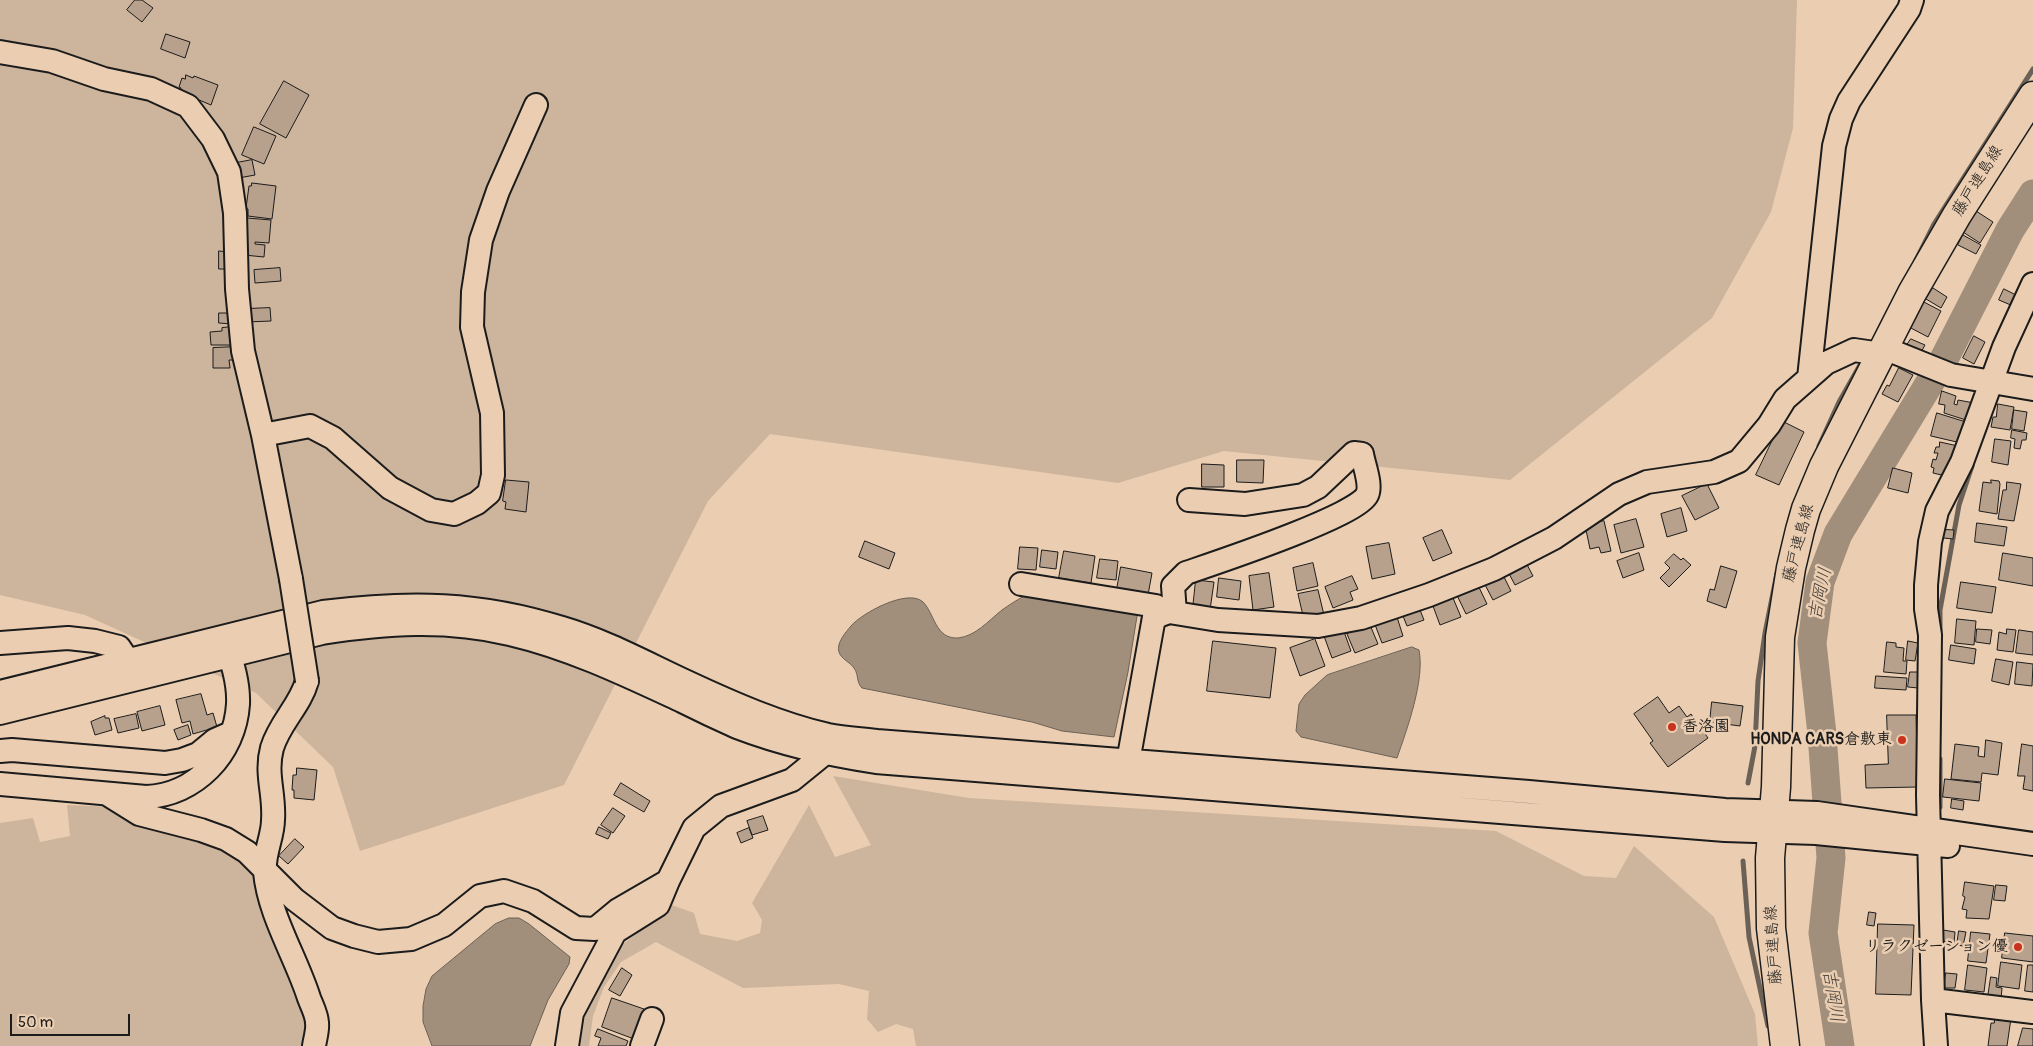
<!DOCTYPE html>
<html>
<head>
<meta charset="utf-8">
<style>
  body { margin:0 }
  #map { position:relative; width:2033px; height:1046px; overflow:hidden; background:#ebceb1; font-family:Pangolin,sans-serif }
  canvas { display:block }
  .scale { position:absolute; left:10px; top:1014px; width:120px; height:22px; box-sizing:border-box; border:2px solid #1c1c1c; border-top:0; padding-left:6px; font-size:15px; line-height:18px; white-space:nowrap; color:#1c1c1c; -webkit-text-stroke:4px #ebceb1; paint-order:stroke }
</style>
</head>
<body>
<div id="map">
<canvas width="2033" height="1046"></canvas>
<div class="scale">50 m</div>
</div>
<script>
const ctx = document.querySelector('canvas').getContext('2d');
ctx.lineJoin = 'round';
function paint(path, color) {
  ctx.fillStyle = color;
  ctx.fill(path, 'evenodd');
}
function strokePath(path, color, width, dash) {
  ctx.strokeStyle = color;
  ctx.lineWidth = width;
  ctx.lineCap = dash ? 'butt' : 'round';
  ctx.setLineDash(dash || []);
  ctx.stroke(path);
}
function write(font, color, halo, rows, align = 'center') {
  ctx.font = font + ' Pangolin,"Klee One",sans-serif';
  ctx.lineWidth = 5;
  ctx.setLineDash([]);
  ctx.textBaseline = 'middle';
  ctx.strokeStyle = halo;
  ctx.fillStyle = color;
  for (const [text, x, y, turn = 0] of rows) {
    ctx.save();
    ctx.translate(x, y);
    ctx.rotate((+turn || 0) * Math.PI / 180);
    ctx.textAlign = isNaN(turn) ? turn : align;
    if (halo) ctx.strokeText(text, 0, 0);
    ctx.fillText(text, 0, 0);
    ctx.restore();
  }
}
const green = new Path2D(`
  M0,0H1797L1793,128L1771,212L1712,318L1510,480L1224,451L1118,483L770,434L708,501L564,785L360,851L333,767L256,693L85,615L0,595Z
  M833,776L969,798L1496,831L1584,876L1616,878L1634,846L1714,917L1755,1014L1758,1046H916L913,1029L896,1024L878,1032L867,1019L869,991L839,984L743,988L656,942L621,962L604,987L593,1016L589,1046H580L586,1011L618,948L655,920L669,904L694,913L700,934L737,941L760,933L762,920L752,903L809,805L835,857L871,845Z
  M67,805L114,807L222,846L257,873L287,977L308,1029L302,1046H0V823L33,818L40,842L70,836Z`);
const water = new Path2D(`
  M1024,596L1138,610L1128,672L1114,737L1062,731L1032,722L862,688C856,682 859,675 854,668C850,662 841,659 839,652C836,643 846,632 851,626C862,613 908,588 923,602C935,614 935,639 958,638C976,636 988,621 1002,610C1009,605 1017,600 1024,596Z
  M1412,647L1419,650C1425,680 1407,729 1397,758L1301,737L1296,731L1299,704L1305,695L1327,675Z
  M509,918H519L529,924L570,957L569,964L548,1000L530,1046H432L423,1022V1006L426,989L432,976L495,924Z`);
const stream = new Path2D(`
  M1916,260L1934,224L2033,69
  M1819,446L1839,402L1860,365
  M1940,631V610L1959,505L1972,466
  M1940,759V807
  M1748,783L1755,746L1758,681L1765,633L1777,573
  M1743,861L1749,937L1768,1026`);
const river = new Path2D(`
  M1840,1046L1823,933L1831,858L1822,734L1812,643L1820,582L1838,534L1943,361L2010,230L2033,194`);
const building = new Path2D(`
  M135,0H142L153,8L142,22L127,10Z
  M166,34L190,42L185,58L161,49Z
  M186,75L193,78L194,76L218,85L211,105L180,92L181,88L179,87L182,78L185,79Z
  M284,81L309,95L286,138L260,124Z
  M254,127L276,136L264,164L242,155Z
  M252,160L255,175L233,179L231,164Z
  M252,183L276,186L272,219L248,216V209L246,208L249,186H251Z
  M1976,211L1993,222L1980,243L1963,232Z
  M247,218L271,220L269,243L255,242V244L265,245L264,257L244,255Z
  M1963,235L1981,245L1976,254L1958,245Z
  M219,251L229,252V269H219Z
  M280,268L281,281L255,283L254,270Z
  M1933,288L1947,297L1941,308L1926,299Z
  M2004,289L2018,296L2013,306L1999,300Z
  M1922,301L1941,311L1928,337L1909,327Z
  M270,308L271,321L246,322V309Z
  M219,313H232V324L219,323Z
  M232,327L233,345H211L210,332L222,331V328Z
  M1974,336L1985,342L1974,364L1963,358Z
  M1911,339L1925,345L1919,356L1905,348Z
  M235,347V360H229L230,368H213V348Z
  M1899,368L1913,375L1898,402L1882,394L1887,385L1889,386Z
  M1942,391L1956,396L1954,404L1957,405L1958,400L1974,403L1969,421L1944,413L1945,405L1939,404Z
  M1998,404L2014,407L2010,430L1991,427L1993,417H1996Z
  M2014,410L2027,412L2024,431L2012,429Z
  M1937,413L1966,422L1961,443L1931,436Z
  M1782,421L1804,432L1779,485L1756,475Z
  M2012,430L2027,433L2026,440H2022L2020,449L2014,448L2015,439L2011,438Z
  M1995,439L2011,441L2008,465L1992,462Z
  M1940,442L1958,446L1950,477L1933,473L1934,468L1931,467L1933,459L1936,460L1938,453H1934L1936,447H1939Z
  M1237,460H1264L1263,483L1237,482Z
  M1202,464L1224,465V487H1202Z
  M1893,468L1912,473L1908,493L1888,488Z
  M506,480L529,482L526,512L505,509L506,502L503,501Z
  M1991,480L1999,481L2000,484L1997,514L1979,511L1983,482L1991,483Z
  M2007,482L2021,484L2014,521L1998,519L2003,490H2006Z
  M1707,484L1719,508L1695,520L1682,496Z
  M1681,508L1687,531L1667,537L1661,514Z
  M1636,519L1644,547L1621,553L1614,525Z
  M1604,521L1611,551L1601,553L1599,547L1590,549L1585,525Z
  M1977,523L2007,527L2004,546L1975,542Z
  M1936,529L1954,530L1953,539L1935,537Z
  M1442,530L1452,553L1433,561L1423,538Z
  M865,541L895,553L889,569L859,557Z
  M1389,543L1395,574L1372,579L1366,547Z
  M1020,547L1038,548L1036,570L1018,569Z
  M1042,550L1058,552L1056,569L1040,567Z
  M1064,551L1095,556L1091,583L1059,578Z
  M1639,553L1644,570L1623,578L1617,561Z
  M2003,553L2033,558V586L1999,580Z
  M1674,554L1681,560L1683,558L1691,565L1669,587L1660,578L1670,568L1665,563Z
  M1523,557L1533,576L1515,585L1505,566Z
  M1100,559L1118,561L1116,580L1097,578Z
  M1313,563L1318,586L1297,591L1293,568Z
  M1721,566L1737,571L1726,608L1707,601L1710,589L1714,590Z
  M1121,567L1152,573L1148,595L1117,589Z
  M1500,569L1511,591L1493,600L1482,579Z
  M1269,573L1274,607L1253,610L1249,576Z
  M1352,576L1358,589L1350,592L1353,600L1333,608L1325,587Z
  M1219,578L1241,581L1239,600L1217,597Z
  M1475,579L1487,604L1466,614L1454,589Z
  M1196,580L1214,582L1210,610L1193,608Z
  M1961,582L1996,587L1992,613L1957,608Z
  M1318,590L1324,615L1304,620L1298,594Z
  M1453,598L1461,617L1440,625L1433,606Z
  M1416,600L1424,620L1407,626L1399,606Z
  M1396,614L1403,636L1382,643L1374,622Z
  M1957,619L1976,621L1974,645L1955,643Z
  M1370,625L1378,644L1355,653L1347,634Z
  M1343,629L1351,651L1332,658L1324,636Z
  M1977,629L1992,630L1990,644L1976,642Z
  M2007,629L2016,630L2013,652L1997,650L1999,632L2006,634Z
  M2019,630L2033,632V655L2016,653Z
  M1315,639L1325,666L1300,676L1290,648Z
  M1213,641L1276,648L1270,698L1207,691Z
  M1908,641L1918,643L1915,661L1906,660Z
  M1887,642L1896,643V647L1904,648L1903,661H1907L1906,674L1884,672Z
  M1951,645L1976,649L1974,664L1949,660Z
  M1996,659L2013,662L2009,685L1992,681Z
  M2017,662L2033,664L2032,686L2015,684Z
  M1910,672H1921L1918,688L1908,687Z
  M1876,676L1907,678L1906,690L1875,688Z
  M201,694L207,715L213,713L217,727L193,734L190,721L182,723L176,700Z
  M1658,697L1669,713L1679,706L1687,717L1691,714L1708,738L1668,767L1650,743L1653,741L1634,714Z
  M1712,702L1743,706L1740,726L1710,722Z
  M160,706L165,725L142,731L137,712Z
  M136,714L139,728L118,733L114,719Z
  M1887,715H1916L1918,787L1866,788L1865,765L1888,764Z
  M105,716V718H109L112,730L95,735L91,722Z
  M188,725L191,735L178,740L174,730Z
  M1986,740L2002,743L1998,775L1982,773L1981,782L1951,779L1955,744L1979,747L1978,756L1984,757Z
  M2022,744L2033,746V791L2023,789L2025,776H2018Z
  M297,768L317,770L314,800L294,798V790H292L293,775H296Z
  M1945,779L1981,783L1979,801L1943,797Z
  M621,783L650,801L644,812L614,795Z
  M1952,799L1964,801L1963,810L1951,808Z
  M613,808L625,816L613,833L601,825Z
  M763,816L768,830L752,835L747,821Z
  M599,827L611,833L608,839L596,834Z
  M749,828L753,838L741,843L737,833Z
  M295,839L304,847L288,864L279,856Z
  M1965,882L1994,886L1989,919L1966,918L1967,910L1962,909L1965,897L1963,896Z
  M1996,885L2007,886L2005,901L1994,900Z
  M1869,912L1876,913L1874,926L1867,925Z
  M1878,924L1914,925L1911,995L1876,994Z
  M1943,930L1955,932L1954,943L1942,941Z
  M1959,931L1966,932L1963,946L1957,945Z
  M1971,932L1990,934L1986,963L1968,961Z
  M2005,933L2033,936V962L2002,958Z
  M2001,962L2022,965L2019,989L1998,986Z
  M1968,965L1987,968L1984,992L1965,990Z
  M2028,965H2033V992L2025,991Z
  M622,968L632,975L620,996L609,990Z
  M1946,973L1957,974L1955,988H1944Z
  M1991,977L1997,978L1996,987L2002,988L2001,999L1988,997Z
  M612,998L644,1009L634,1039L602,1027Z
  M1995,1016L2011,1018L2007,1046H1988L1991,1023H1994Z
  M2023,1028L2033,1029V1046H2018Z
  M598,1029L628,1041L626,1046H598L601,1038L595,1036Z`);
const minor = new Path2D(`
  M0,52L52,61L104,79L151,89L188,106L213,139L229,172L235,213L237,289L243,351L263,435L291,579
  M1884,348L1951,375L2033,389
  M1809,378L1834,146L1841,119L1849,101L1909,9L1912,0
  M263,435L310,426L333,438L390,488L431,510L454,514L477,503L489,493L493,475L492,413L472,327L473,292L481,240L498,191L536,105
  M1021,584L1156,606L1128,762
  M1175,613L1173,586L1186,573C1215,563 1357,516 1367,495C1372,485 1364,466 1362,454L1354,453L1318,487L1303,495L1245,504L1189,500
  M1153,622L1158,616L1169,612L1218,620L1318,626L1361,618L1429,595L1494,569L1554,538L1619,494L1647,482L1714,472L1739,461L1769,425L1785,399L1826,363L1854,350L1881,354
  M0,643L68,638L95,641L119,647L127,659
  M307,681C300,706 280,722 272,748C265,774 275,794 273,820C273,837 263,855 265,872C269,915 296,957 309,998C312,1006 317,1015 317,1023C318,1030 315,1039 314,1046
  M0,692L323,612C409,601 479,602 562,628C606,641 646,663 687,682C732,703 780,724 828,735C844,738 861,739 877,741L1529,792L1725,810L1817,813L2033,844
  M0,713L322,633C386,623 446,619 510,634C570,648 626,675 682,701C700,710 719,719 737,727C784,745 827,754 876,762L1725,830L1816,833L1948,846
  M0,751L12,750L165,763L182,760L198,754L215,740L231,733
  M0,784L146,797C195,795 235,754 238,704C239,683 232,660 224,640
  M107,794L139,814L201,830L226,839L247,852L294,899L332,928L354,936L378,942L411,939L444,925L480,896L504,891L533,901L576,928L595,929L618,910L668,881L694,828L721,806L792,780L824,754L827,743
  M1933,1000L2033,1012
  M567,1046L572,1013L615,932L658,905L668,881
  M642,1046L652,1019
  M1936,1046L1933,1000L1928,795L1930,635L1926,609V585L1930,542L1937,511L1962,462L2004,347L2033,284`);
const major = new Path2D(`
  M1785,1046L1771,928L1770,858L1776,787L1780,637L1791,568L1800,530L1806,509L1824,466L1912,293L1957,215L2033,96`);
const minorBridge = new Path2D(`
  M291,579L307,681`);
const markers = [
  [1672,727,5,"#c8321e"],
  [1902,740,5,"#c8321e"],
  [2018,947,5,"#c8321e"]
];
const streetNames = [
  ["藤戸連島線",1978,181,-58],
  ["藤戸連島線",1799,543,-75],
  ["藤戸連島線",1774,945,-94]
];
const poiNames = [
  ["香洛園",1682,727,"left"],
  ["HONDA CARS倉敷東",1892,740],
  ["リラクゼーション優",2008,947]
];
const waterNames = [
  ["吉岡川",1821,594,-78],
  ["吉岡川",1832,996,81]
];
paint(green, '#cdb49c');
paint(water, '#a18f7c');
strokePath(water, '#6c6156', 1);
strokePath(stream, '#6c6156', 5);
strokePath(river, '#a18f7c', 29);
paint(building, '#b8a18c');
strokePath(building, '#1c1c1c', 1);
strokePath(minor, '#1c1c1c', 26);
strokePath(major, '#1c1c1c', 31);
strokePath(minor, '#ebceb1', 22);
strokePath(major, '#ebceb1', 28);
strokePath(minorBridge, '#1c1c1c', 26, []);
strokePath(minorBridge, '#ebceb1', 22);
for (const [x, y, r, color] of markers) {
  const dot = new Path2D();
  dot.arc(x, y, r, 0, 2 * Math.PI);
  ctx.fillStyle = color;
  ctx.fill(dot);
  strokePath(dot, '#ebceb1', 2);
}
write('16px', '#1c1c1c', '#ebceb1', streetNames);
write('bold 16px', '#1c1c1c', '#ebceb1', poiNames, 'right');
write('italic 18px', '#443e39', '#ebceb1', waterNames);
</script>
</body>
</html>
